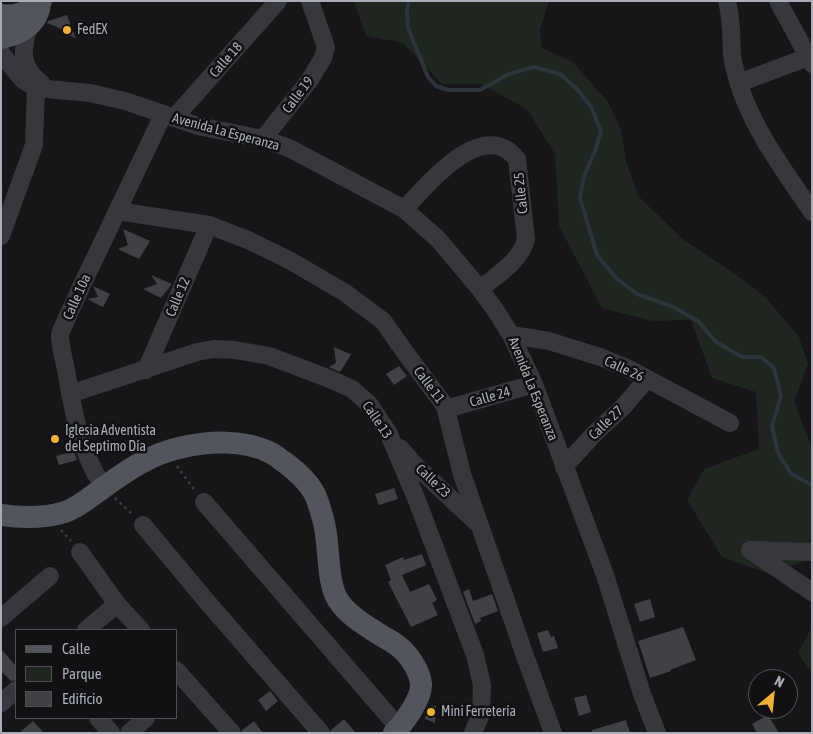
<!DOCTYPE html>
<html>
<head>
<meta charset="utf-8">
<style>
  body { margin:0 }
  #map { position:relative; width:813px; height:734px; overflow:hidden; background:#161618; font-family:"Asap Condensed",sans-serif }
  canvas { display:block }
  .frame { position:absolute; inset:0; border:2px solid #a8adb8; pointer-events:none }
  .legend { position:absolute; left:15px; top:629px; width:162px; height:90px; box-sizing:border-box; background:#111113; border:1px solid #4d4f55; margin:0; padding:6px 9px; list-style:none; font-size:15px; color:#a8adb8 }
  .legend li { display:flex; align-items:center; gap:10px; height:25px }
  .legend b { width:25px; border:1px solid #4d4f55 }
  .north { position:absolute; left:748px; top:669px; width:50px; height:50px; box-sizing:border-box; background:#111113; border:1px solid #4d4f55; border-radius:50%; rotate:28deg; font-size:14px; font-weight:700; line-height:20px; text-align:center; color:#a8adb8 }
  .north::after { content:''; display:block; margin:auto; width:18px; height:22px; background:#f2b134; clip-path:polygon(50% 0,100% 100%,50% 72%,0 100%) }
</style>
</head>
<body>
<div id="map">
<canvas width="813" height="734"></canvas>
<div class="frame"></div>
<ul class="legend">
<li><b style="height:6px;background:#53555c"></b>Calle</li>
<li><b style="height:14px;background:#1e261f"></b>Parque</li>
<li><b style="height:14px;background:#404145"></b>Edificio</li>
</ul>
<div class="north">N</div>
</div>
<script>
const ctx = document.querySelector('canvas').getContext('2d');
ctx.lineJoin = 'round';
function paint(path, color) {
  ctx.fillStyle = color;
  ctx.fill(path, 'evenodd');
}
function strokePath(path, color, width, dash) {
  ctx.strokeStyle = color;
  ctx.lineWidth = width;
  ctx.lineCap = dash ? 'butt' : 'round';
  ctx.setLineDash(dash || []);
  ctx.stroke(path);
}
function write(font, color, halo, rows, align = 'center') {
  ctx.font = font + ' "Asap Condensed",sans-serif';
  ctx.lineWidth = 5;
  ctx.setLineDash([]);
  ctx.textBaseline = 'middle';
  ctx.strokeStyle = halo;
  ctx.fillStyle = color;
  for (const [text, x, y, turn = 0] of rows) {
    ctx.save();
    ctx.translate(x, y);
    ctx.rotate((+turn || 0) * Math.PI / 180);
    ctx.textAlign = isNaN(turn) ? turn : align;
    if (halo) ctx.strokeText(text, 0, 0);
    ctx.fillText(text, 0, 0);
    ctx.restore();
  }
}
const green = new Path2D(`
  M354,1H549L540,30L542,48L573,62L608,102L621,130L626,161L638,196L684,240L738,276L767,299L799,337L808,364L794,401L812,448V559L767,573L722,557L687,500L704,469L759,449L756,392L712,378L691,320L652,321L602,308L559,226L555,154L527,109L481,84H442L403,43L366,36Z
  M812,627V675L798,653Z`);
const stream = new Path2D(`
  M409,1L407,9L408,28L428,77L436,86L448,90H480L509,74L534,67L560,74L578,90L591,107L601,131L595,151L584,176L580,198L597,255L617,279L637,294L671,306L698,321L716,342L742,357H761L774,368L781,396L772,426L778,453L791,474L812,485`);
const building = new Path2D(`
  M67,15L76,39L57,27L47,23L48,21Z
  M123,229L150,241L139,259L118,249L128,245Z
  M151,275L172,284L161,298L143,289L157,284Z
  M93,286L110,294L103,307L87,299L98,297Z
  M334,347L350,354L352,353L340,372L329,367L336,363Z
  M399,366L407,376L394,385L386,374Z
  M74,451L77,460L59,465L56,456Z
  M394,488L398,499L379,505L375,494Z
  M422,554L426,565L402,575L410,592L429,584L437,600L432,603L438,615L411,627L388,582L391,580L385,565L403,557L404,560Z
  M469,589L473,601L492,594L498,611L480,618L481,621L475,624L463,592Z
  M650,599L655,617L640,622L634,604Z
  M683,627L696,660L670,670L671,671L650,678L638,641Z
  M548,630L551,637L554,636L558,648L543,652L537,633Z
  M1,649L16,666V680L11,681L1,671Z
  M270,691L278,701L266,711L258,700Z
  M586,695L591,712L579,716L574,698Z
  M429,706H436L435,723L425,719L426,712Z
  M768,715L779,733H757L752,724Z
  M344,719L356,733H331V730Z
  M626,720L630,733H592V730Z
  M33,721L44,733H19Z
  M254,721L263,733H242V730Z`);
const path = new Path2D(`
  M177,466L196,492
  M115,498L133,515
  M61,530L71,541`);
const minor = new Path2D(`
  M727,1C732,19 731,37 732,55C733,64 736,73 738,81C752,129 785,171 812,212
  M778,1L812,64
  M29,25C22,49 19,66 41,83
  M1,53L11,66L23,80L36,88L90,93L125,101L198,126L263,139L289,148L404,209L438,239L480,289L496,311L511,335L534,384L605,575L642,694L657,733
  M739,83L808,57L812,54
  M174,118L278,1
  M263,139L309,81L323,58L326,47L310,1
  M404,209C428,185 482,116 517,159L526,239C521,261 497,275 480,289
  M117,211L209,225L248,240L289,260L344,292L383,321L407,355L445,406L462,474L525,656L553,733
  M1,236L34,145L36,88
  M511,335L549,341L600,357L627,368L730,423
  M146,370L209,225
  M70,394L197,352L214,349L235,350L269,356L330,379L352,389L369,404L389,434L418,503L475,655L482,685L481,714L473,733
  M446,409L534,384
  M400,448L413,463L478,524
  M564,467L594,434L624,406L647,379
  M104,487C80,453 73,410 66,370C64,359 60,347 60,335L61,331L82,285L163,115
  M204,502L399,728
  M143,525L209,604L321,733
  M80,552L117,604L141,630
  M812,552L750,550L812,592
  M1,618L50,576
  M86,630L117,604
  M176,670L232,733
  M1,703L16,690
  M98,718L111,733
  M129,733L146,718`);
const major = new Path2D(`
  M1,15C17,17 30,12 41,1
  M1,38C21,34 38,24 40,3
  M1,515C21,518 45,518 65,512C79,507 90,497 103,488C126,471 151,454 179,448C208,441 244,439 271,453C277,456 282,461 287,464C296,471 307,481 313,491C318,499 325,524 326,534C329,553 328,585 338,600C348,616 367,626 382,636C387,639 393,642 398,646C408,653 420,671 421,684C422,698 404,723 394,733`);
const markers = [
  [67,30,5,"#f2b134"],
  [55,439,5,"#f2b134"],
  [431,712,5,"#f2b134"]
];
const poiNames = [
  ["FedEX",77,30],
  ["Iglesia Adventista",65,431],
  ["del Septimo Día",65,447],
  ["Mini Ferretería",441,712]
];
const streetNames = [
  ["Calle 18",226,60,-49],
  ["Calle 19",298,95,-53],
  ["Avenida La Esperanza",226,132,15],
  ["Calle 25",521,193,-96],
  ["Calle 10a",77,297,-66],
  ["Calle 12",178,297,-67],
  ["Calle 26",624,369,25],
  ["Calle 11",429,385,53],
  ["Avenida La Esperanza",533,389,68],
  ["Calle 24",490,397,-16],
  ["Calle 13",377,420,56],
  ["Calle 27",606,423,-44],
  ["Calle 23",433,481,43]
];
paint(green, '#1e261f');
strokePath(stream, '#2c353c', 4);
paint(building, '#404145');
strokePath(path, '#3d3f44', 2.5, [2.5, 4]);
strokePath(minor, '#37383d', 18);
strokePath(major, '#53555c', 22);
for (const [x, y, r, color] of markers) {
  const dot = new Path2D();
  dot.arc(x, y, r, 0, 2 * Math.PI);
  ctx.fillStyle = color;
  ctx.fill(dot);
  strokePath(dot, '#111113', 2);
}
write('14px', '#a8adb8', '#111113', poiNames, 'left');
write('14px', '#a8adb8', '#111113', streetNames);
</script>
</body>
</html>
